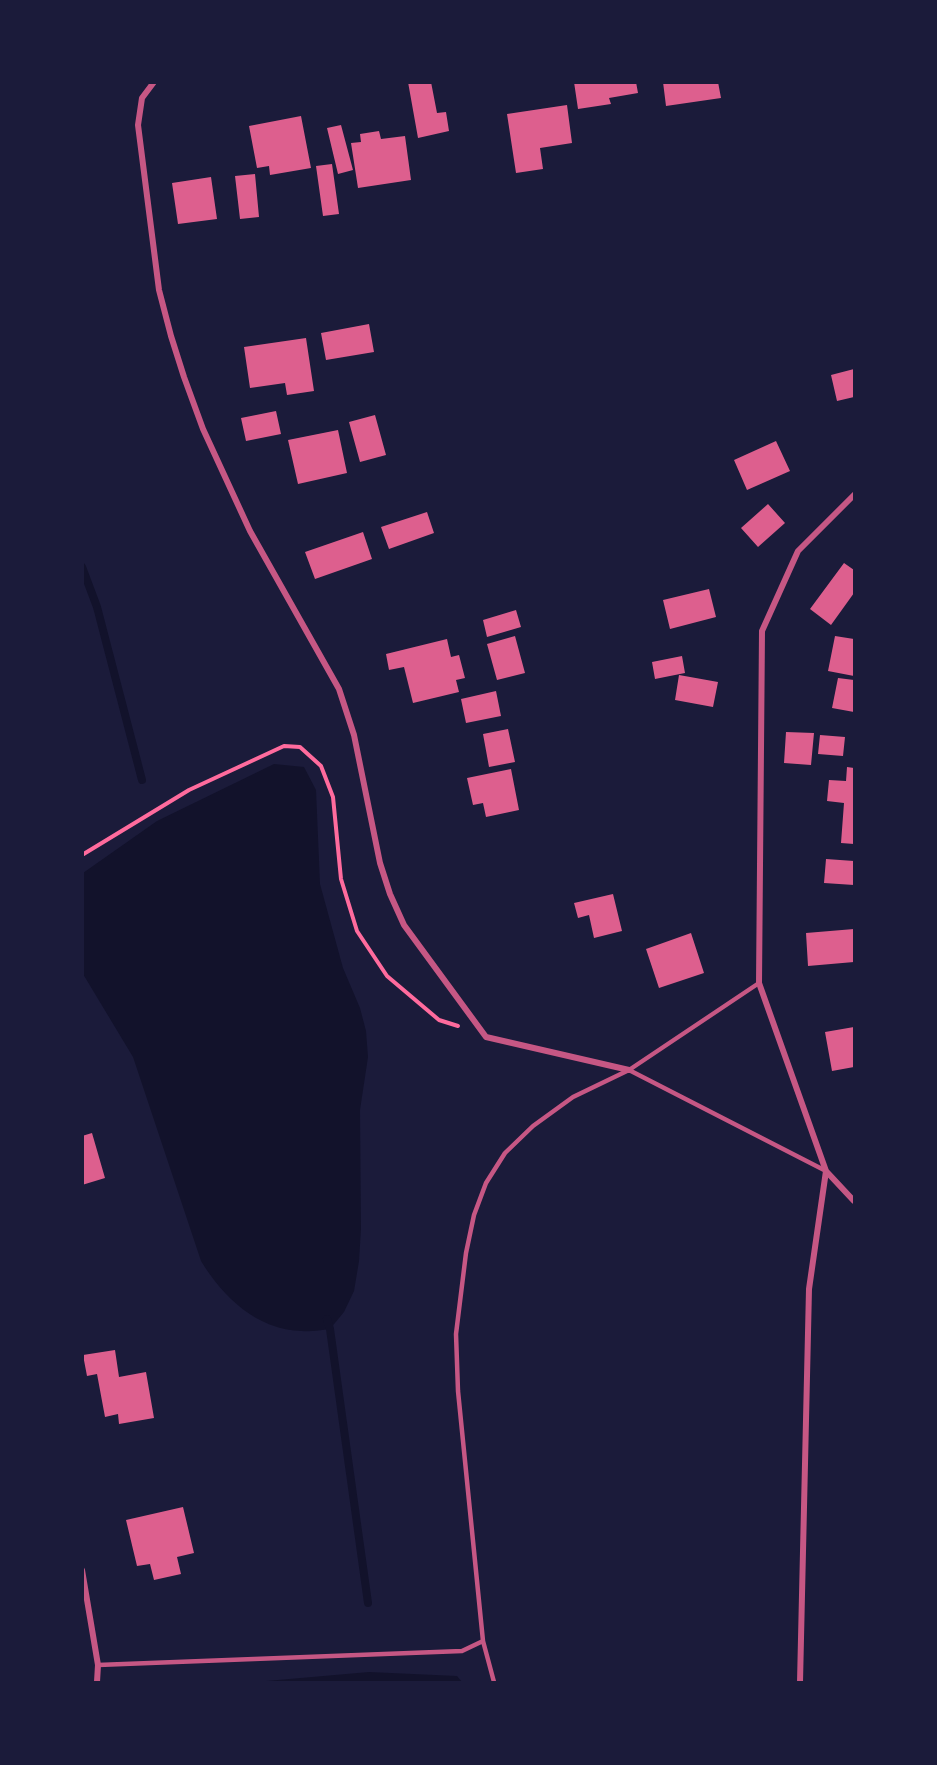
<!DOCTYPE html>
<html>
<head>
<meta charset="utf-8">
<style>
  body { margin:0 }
  #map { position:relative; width:937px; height:1765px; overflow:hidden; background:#1b1b3a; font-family:Rubik,sans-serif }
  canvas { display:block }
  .frame { position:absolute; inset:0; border:84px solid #1b1b3a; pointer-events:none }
</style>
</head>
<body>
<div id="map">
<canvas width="937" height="1765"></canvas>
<div class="frame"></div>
</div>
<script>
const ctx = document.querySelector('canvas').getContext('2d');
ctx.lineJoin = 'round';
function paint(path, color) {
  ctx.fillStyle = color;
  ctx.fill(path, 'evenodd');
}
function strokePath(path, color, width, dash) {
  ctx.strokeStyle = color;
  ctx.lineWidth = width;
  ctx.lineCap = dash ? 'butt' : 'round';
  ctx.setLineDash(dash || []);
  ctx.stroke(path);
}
const water = new Path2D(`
  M274,764L304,767L316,790L320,884L343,968L360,1008L366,1031L368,1057L360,1110L361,1229L359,1261L354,1291L344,1312L330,1329C321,1330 311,1332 302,1331C257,1330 223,1297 201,1261L133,1057L83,974V873L157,821Z
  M369,1672L457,1676L462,1682H255Z`);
const stream = new Path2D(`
  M82,567L97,607L142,780
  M327,1319L330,1329L368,1603`);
const building = new Path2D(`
  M408,82H431L437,113L446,112L449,131L418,138Z
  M574,82H636L638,93L609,98L611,104L578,109Z
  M663,82H718L721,98L666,106Z
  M567,105L572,143L540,148L543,169L516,173L507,114Z
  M301,116L311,168L270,175L269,166L257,168L249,126Z
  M341,125L353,170L338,174L327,128Z
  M379,131L381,139L405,136L411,180L358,188L351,143L361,142L360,134Z
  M332,164L339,214L323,216L316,166Z
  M255,174L259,217L240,219L235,176Z
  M211,177L217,219L178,224L172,183Z
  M369,324L374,352L326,360L321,333Z
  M306,338L314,391L287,395L285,383L250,388L244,347Z
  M854,369V397L837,401L831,375Z
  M276,411L281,434L246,441L241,418Z
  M375,415L386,455L360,462L349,422Z
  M338,430L347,473L298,484L288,440Z
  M776,441L790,471L747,490L734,460Z
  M768,504L785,523L758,547L741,528Z
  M427,512L434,533L389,549L381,527Z
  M363,532L372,559L315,579L305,552Z
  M844,563L854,570V593L831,625L810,609Z
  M709,589L716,617L670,629L663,600Z
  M516,610L521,627L487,637L483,620Z
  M515,636L525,673L497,680L487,644Z
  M835,636L854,639V676L828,671Z
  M447,639L451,657L459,655L465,678L456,680L459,692L413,703L404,667L389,670L386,654Z
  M682,656L685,673L655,679L652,662Z
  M679,675L718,682L713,707L675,700Z
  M838,678L854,680V712L832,708Z
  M496,691L501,716L466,723L461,699Z
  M508,729L515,762L489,767L483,734Z
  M786,732L814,733L811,765L784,763Z
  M820,735L845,737L843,756L818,754Z
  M847,767L854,768V844L841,843L844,803L827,801L829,780L846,781Z
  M511,769L519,810L486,817L483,803L473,805L467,778Z
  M826,859L854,861V885L824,883Z
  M613,894L622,931L594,938L589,915L578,918L574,903Z
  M854,929V962L808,966L806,933Z
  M691,933L704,973L659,988L646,949Z
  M854,1027V1067L832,1071L825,1032Z
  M92,1133L105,1178L82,1185V1136Z
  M115,1350L119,1377L146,1372L154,1418L119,1424L118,1414L105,1417L97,1374L87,1376L83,1355Z
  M183,1507L194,1553L177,1557L181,1574L154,1580L150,1564L137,1566L126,1520Z`);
const path = new Path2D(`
  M82,855L189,790L284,746L300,747L321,766L333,797L341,879L357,931L387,976L439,1020L458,1026`);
const service = new Path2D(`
  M629,1070L826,1171
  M483,1641L494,1682
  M98,1665L462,1651L483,1641L458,1391L456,1334L466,1253L474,1215L486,1183L505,1153L533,1126L573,1097L629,1070L759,983`);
const minor = new Path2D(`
  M154,82L142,98L138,125L159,290L171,336L184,377L203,429L250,531L339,689L354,735L380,863L390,894L404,925L486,1037L629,1070
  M854,495L798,551L762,631L759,983L826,1171L854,1201
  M82,1570L98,1665L97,1682
  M800,1682L809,1289L826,1171`);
paint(water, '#12122b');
strokePath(stream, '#12122b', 8);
paint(building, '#dd5f8e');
strokePath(path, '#ff6b9d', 4);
strokePath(service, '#c65784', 4.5);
strokePath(minor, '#c65784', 6);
</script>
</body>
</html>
